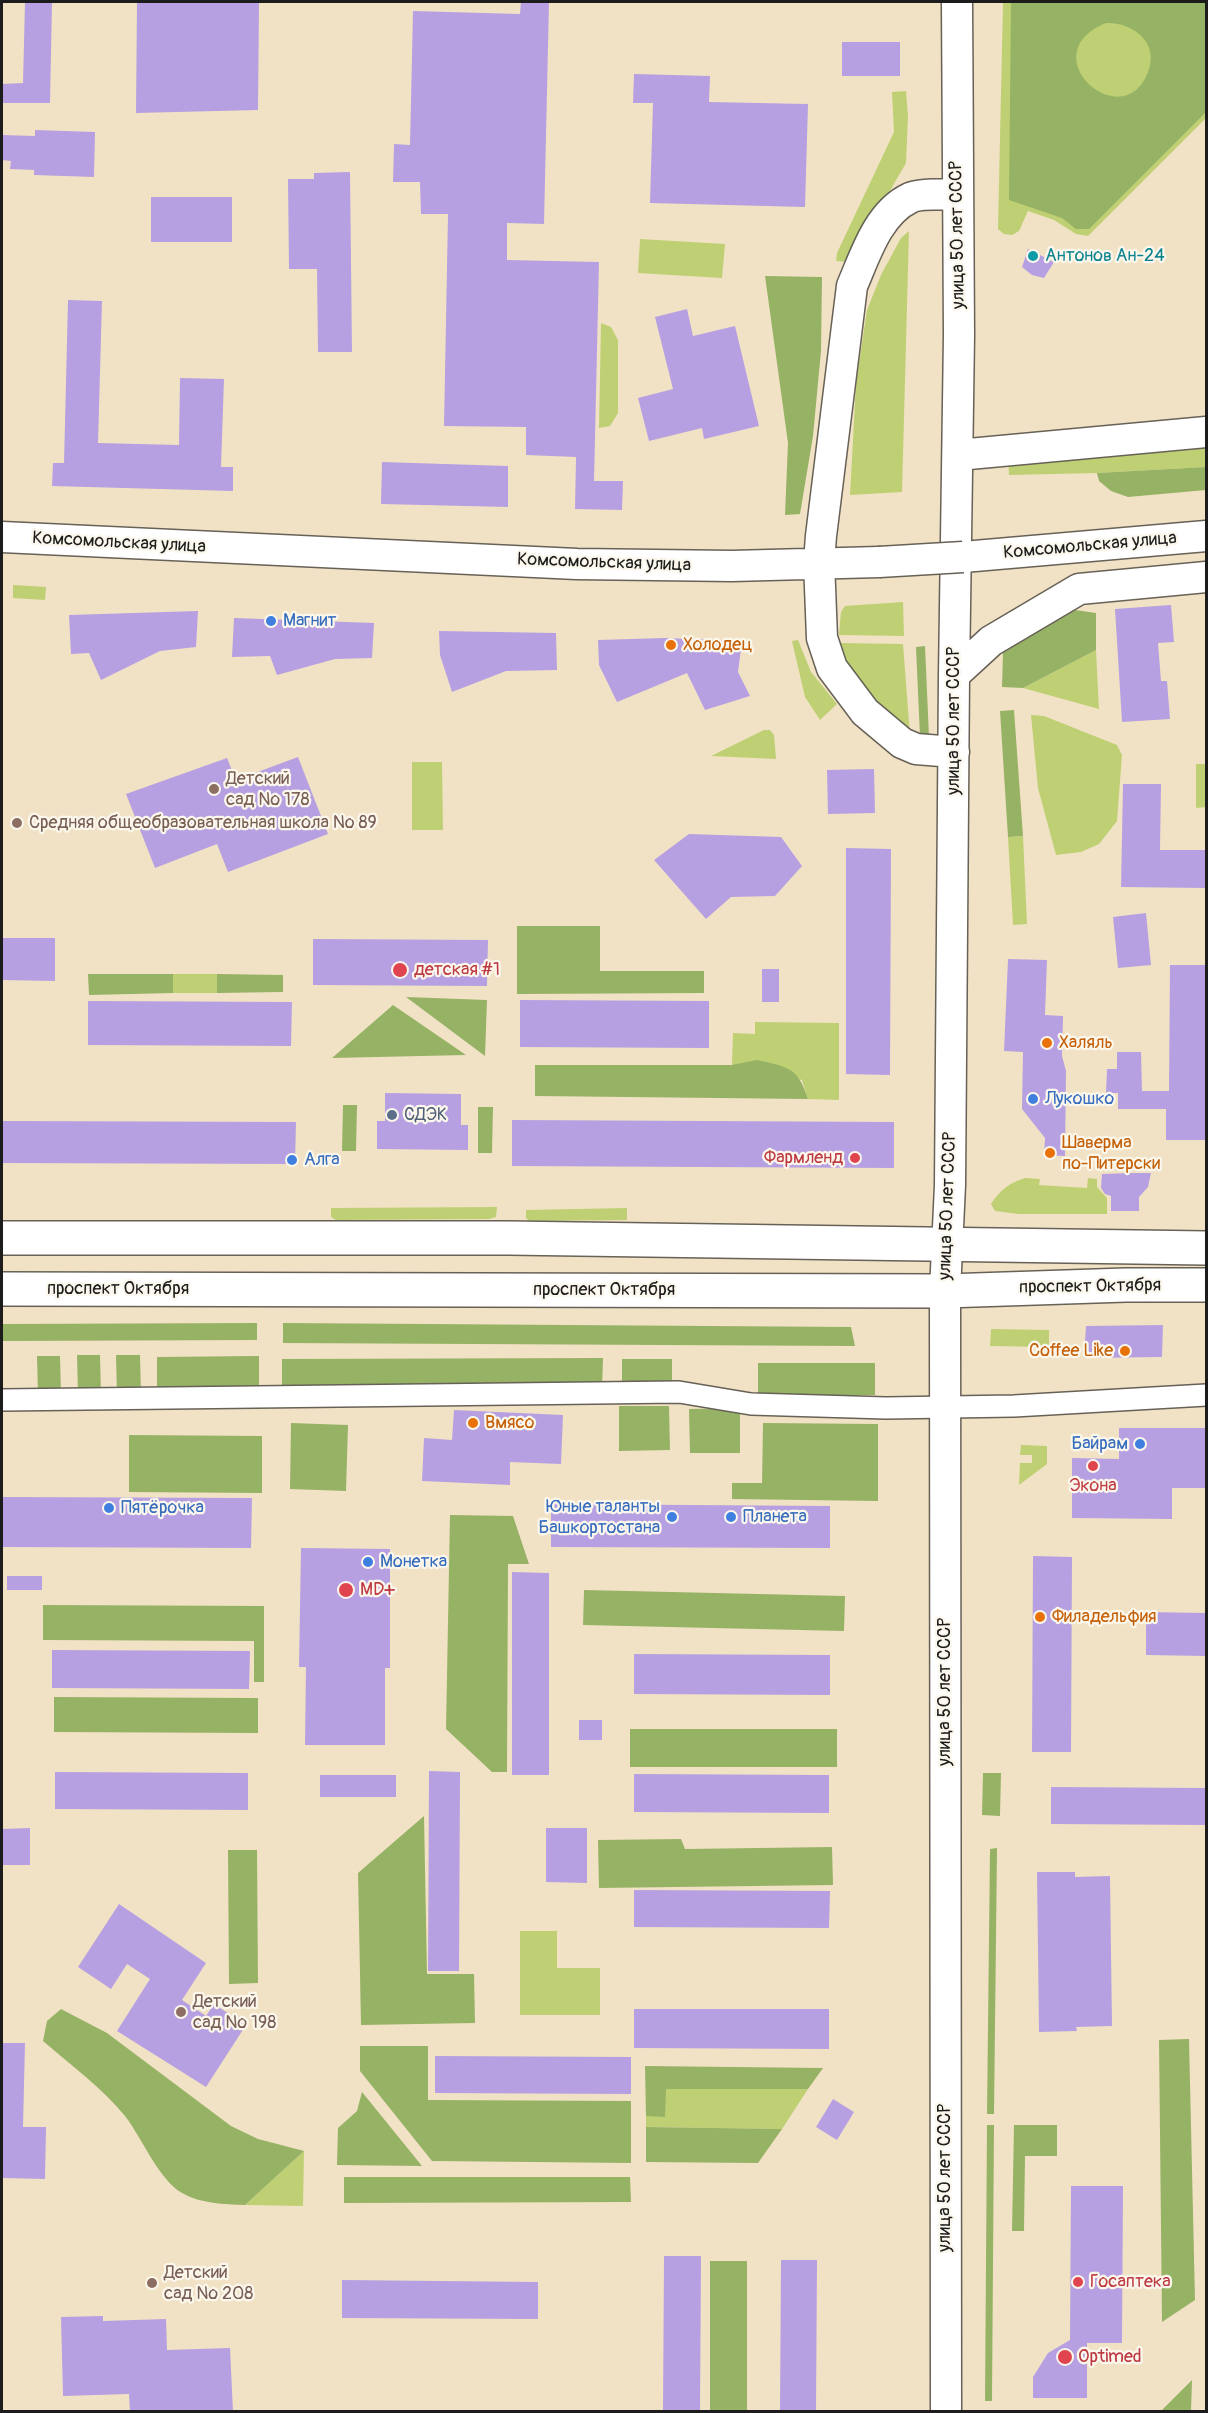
<!DOCTYPE html>
<html>
<head>
<meta charset="utf-8">
<style>
  body { margin:0 }
  #map { position:relative; width:1208px; height:2413px; overflow:hidden; background:#f2e2c5; font-family:Pangolin,sans-serif }
  canvas { display:block }
  .frame { position:absolute; inset:0; border:3px solid #1c1c1c; pointer-events:none }
</style>
</head>
<body>
<div id="map">
<canvas width="1208" height="2413"></canvas>
<div class="frame"></div>
</div>
<script>
const ctx = document.querySelector('canvas').getContext('2d');
ctx.lineJoin = 'round';
function paint(path, color) {
  ctx.fillStyle = color;
  ctx.fill(path, 'evenodd');
}
function strokePath(path, color, width, dash) {
  ctx.strokeStyle = color;
  ctx.lineWidth = width;
  ctx.lineCap = dash ? 'butt' : 'round';
  ctx.setLineDash(dash || []);
  ctx.stroke(path);
}
function write(font, color, halo, rows, align = 'center') {
  ctx.font = font + ' Pangolin,sans-serif';
  ctx.lineWidth = 4.5;
  ctx.setLineDash([]);
  ctx.textBaseline = 'middle';
  ctx.strokeStyle = halo;
  ctx.fillStyle = color;
  for (const [text, x, y, turn = 0] of rows) {
    ctx.save();
    ctx.translate(x, y);
    ctx.rotate((+turn || 0) * Math.PI / 180);
    ctx.textAlign = isNaN(turn) ? turn : align;
    if (halo) ctx.strokeText(text, 0, 0);
    ctx.fillText(text, 0, 0);
    ctx.restore();
  }
}
const green = new Path2D(`
  M1003,2H1206V118L1088,236L1076,234L1054,220L1028,211L1019,231L1012,235L1004,234L998,229Z
  M906,91L908,116L906,163L849,262L836,261L837,253L894,132L892,92Z
  M909,231L902,492L850,495L856,383L867,310L881,275L901,238Z
  M640,239L725,244L722,278L638,273Z
  M601,323L611,327L618,340V413L610,426L599,428Z
  M1206,445V467L1097,473L1009,475L1008,457Z
  M13,585L46,587L45,600L13,598Z
  M903,602L904,636L839,635L841,612L845,606Z
  M798,640L811,672L837,704L820,720L805,697L792,641Z
  M839,643L903,644L910,735L891,724L845,664Z
  M1096,650L1099,709L1023,688Z
  M1031,715L1044,716L1117,745L1122,755L1117,821L1099,844L1081,852L1056,855L1038,788Z
  M764,730H770L774,735L776,759L711,756Z
  M412,762H442L443,830H412Z
  M1196,764H1206V807L1196,808Z
  M1023,836L1027,924L1013,925L1008,837Z
  M173,974H217V993H173Z
  M755,1022L839,1023V1100L808,1099L802,1080L732,1065L733,1033L755,1034Z
  M1025,1178L1040,1179L1039,1185L1087,1188L1088,1178L1097,1179V1187L1107,1198V1214H1019L995,1211L991,1204C1000,1190 1009,1183 1025,1178Z
  M497,1207L496,1217L489,1219L336,1220L331,1217V1208Z
  M627,1208V1220L529,1221L526,1218V1210Z
  M991,1329L1049,1330V1347L990,1346Z
  M1021,1445L1047,1446V1464L1019,1485L1020,1463H1032V1455H1020Z
  M520,1931H557V1968H600V2015H520Z
  M665,2089H808L782,2129L646,2127V2116H665Z
  M304,2151L303,2206L245,2205Z`);
const forest = new Path2D(`
  M1011,2H1206V112L1089,229H1076L1062,218L1009,200ZM1106,23C1133,22 1160,43 1148,72C1123,138 1029,54 1106,23Z
  M765,276L822,277L821,351L813,436L800,514L785,515L788,443Z
  M1206,467V490L1128,497L1111,491L1099,481L1097,473Z
  M1075,610L1096,613V650L1023,688L1002,687L1003,652Z
  M925,646L929,737H920L916,647Z
  M1014,710L1023,836L1008,837L1000,711Z
  M517,926H600V971H704V993L517,994Z
  M88,974H173V993L89,995Z
  M217,974L283,975V992L217,993Z
  M406,997L487,1000L485,1056Z
  M393,1005L466,1055L332,1058Z
  M757,1060C788,1067 798,1067 808,1099L535,1096V1065H732Z
  M343,1105H357L356,1151H342Z
  M478,1107H493L492,1153H478Z
  M257,1323V1340L2,1341V1324Z
  M283,1323L851,1327L855,1346L283,1343Z
  M77,1355H100L101,1394L78,1395Z
  M116,1355H140L141,1394H117Z
  M37,1356H60L61,1395H38Z
  M259,1356V1391L157,1392V1357Z
  M603,1358L602,1388H282V1359Z
  M622,1359H672V1383H622Z
  M758,1363H875V1395L758,1396Z
  M619,1406H669L670,1450L619,1451Z
  M740,1408V1453H690L689,1409Z
  M291,1423L348,1425L346,1491L290,1489Z
  M763,1423L878,1424V1501L732,1499V1483H762Z
  M129,1435L262,1436V1493L129,1492Z
  M450,1515L513,1516L529,1564H508L507,1772H492L446,1729Z
  M584,1590L845,1596L844,1631L583,1625Z
  M43,1605L264,1606V1682H254V1641L43,1640Z
  M54,1697L258,1698V1733L54,1732Z
  M630,1729H837V1767H630Z
  M983,1773H1001L1000,1816L982,1815Z
  M424,1816L427,1974H474L475,2023L361,2025L358,1873Z
  M681,1839L685,1849L832,1847L833,1885L599,1888L598,1840Z
  M997,1848L994,2114H987L990,1849Z
  M228,1850H257L258,1983L229,1984Z
  M61,2009L107,2033L231,2126L258,2139L304,2151L245,2205C223,2204 202,2204 182,2193C159,2180 142,2138 125,2116C102,2088 71,2065 43,2041L47,2021Z
  M1189,2039L1195,2300L1162,2322L1159,2040Z
  M360,2046H428V2100L631,2101V2163L432,2161L360,2071Z
  M645,2066L823,2068L808,2089H666L665,2117L646,2116Z
  M362,2092L422,2166L337,2165L338,2128L357,2111Z
  M987,2125H994L992,2401H985Z
  M1014,2125H1057V2156H1025L1024,2231H1012Z
  M646,2127L782,2129L758,2163L646,2162Z
  M630,2177L631,2202L344,2203V2177Z
  M710,2261H747V2411H710Z
  M1192,2380L1191,2411H1161Z`);
const building = new Path2D(`
  M25,2H52L50,103H2V84L23,83Z
  M137,2H259L258,110L136,113Z
  M521,2H549L544,224L507,223V260L599,262L594,481H623L622,510L575,509L576,457L526,455V427L444,426L448,214H421L420,182H393L394,144L410,145L413,11L520,14Z
  M842,42H900V76H842Z
  M634,74L710,76L709,102L808,104L805,207L650,203L653,103H633Z
  M35,130L95,132L94,177L34,175V170L10,169L11,161L2,160V135L35,136Z
  M350,172L352,352H318L317,269H289L288,179H314V173Z
  M151,197H232V242H151Z
  M1028,249L1054,262L1044,278L1032,275L1022,267Z
  M68,300L102,301L98,443L179,445L180,378L224,379L221,467H233V491L52,486L53,463H64Z
  M687,309L693,336L735,326L759,426L704,439L702,428L649,441L638,398L673,389L655,317Z
  M382,462L508,466V507L381,504Z
  M1171,605L1174,642L1158,643L1161,681H1167L1170,719L1122,722L1115,609Z
  M198,611L196,647L160,651L101,680L89,653L71,654L69,615Z
  M234,618L374,623L372,658L335,659L277,675L270,656L232,657Z
  M439,631L556,633L557,670L506,671L452,692L440,655Z
  M665,638L742,641L738,672L750,696L705,710L687,673L617,702L599,665L598,640Z
  M298,757L328,834L228,872L217,844L155,868L126,794L227,758L236,780Z
  M874,769L875,813L828,814L827,770Z
  M1123,784H1161L1160,850H1206V888L1121,887Z
  M689,834L781,837L802,866L775,896L731,897L706,919L654,860Z
  M846,848L891,849L890,1075L846,1074Z
  M1146,913L1151,965L1118,968L1113,917Z
  M2,938H55V981L2,980Z
  M313,939L488,940L487,986L313,985Z
  M1008,959L1047,960L1045,1015L1063,1016L1062,1056L1066,1071L1065,1156L1044,1155L1045,1138L1022,1109L1023,1052L1004,1051Z
  M1170,965H1206V1140H1166V1109H1118V1093H1106L1107,1069H1117V1052H1141L1142,1091H1169Z
  M762,969H779V1002H762Z
  M520,1000L709,1001V1048L520,1047Z
  M88,1001L292,1002L291,1046L88,1045Z
  M385,1093L461,1094V1125H468V1150L377,1149V1121H385Z
  M512,1120L894,1122V1168L512,1166Z
  M2,1121L296,1122L295,1164L2,1163Z
  M1133,1173H1151L1148,1187L1139,1197V1211H1111V1196L1105,1194L1101,1188L1102,1174Z
  M1163,1325L1162,1357L1084,1358L1086,1326Z
  M454,1410L563,1415L561,1464L510,1462V1485L422,1481L424,1438L452,1440Z
  M1119,1428H1206V1488H1172V1519L1072,1518V1458L1119,1459Z
  M2,1497L252,1498L251,1548L2,1547Z
  M551,1504L830,1506V1548L551,1547Z
  M301,1548L390,1549V1668H385V1745H305L306,1667H299Z
  M1033,1556L1072,1557L1071,1752H1032Z
  M512,1572L549,1573V1775H512Z
  M7,1576H42V1590H7Z
  M1146,1612L1206,1613V1656L1146,1655Z
  M52,1650L250,1651L249,1689L52,1688Z
  M634,1654L830,1655V1695L634,1694Z
  M579,1720H602V1740H579Z
  M429,1771L460,1772L459,1971H428Z
  M55,1772L248,1773V1810L55,1809Z
  M634,1774L829,1775V1813L634,1812Z
  M320,1775H396V1797H320Z
  M1051,1787L1206,1788V1825L1051,1824Z
  M30,1828V1865H2V1829Z
  M546,1828H587V1883L546,1882Z
  M1037,1872H1075V1877L1110,1876L1112,2026L1076,2027L1077,2031L1039,2032Z
  M634,1890L830,1891L829,1928L634,1927Z
  M119,1904L206,1963L182,2000L206,2016L214,2004L246,2025L206,2087L117,2031L150,1979L127,1964L111,1989L78,1967Z
  M634,2009H829V2049L634,2048Z
  M2,2043H25L23,2127H46L45,2179L2,2178Z
  M435,2056L631,2057V2094L435,2093Z
  M833,2099L854,2112L837,2140L816,2127Z
  M1071,2186H1123L1122,2343H1087V2398H1033V2377L1048,2353L1070,2340Z
  M664,2256H701L700,2412H663Z
  M781,2260H817L816,2412H780Z
  M342,2280L538,2282V2319L342,2318Z
  M103,2316V2321L166,2319L167,2350L230,2348L233,2412H130L129,2394L63,2396L61,2317Z`);
const street = new Path2D(`
  M2,1400L679,1392L751,1404L886,1408L1014,1406L1206,1395`);
const secondary = new Path2D(`
  M958,455L1206,432
  M2,537L577,564L732,566L879,562
  M963,557L1206,536
  M954,675L991,641L1079,589L1206,577
  M954,752L916,749L902,743L865,712L832,668L822,638L819,562L821,536L852,286C865,256 878,213 910,198C920,193 945,195 957,194
  M946,2412L945,1291L950,1185L954,675L959,335L957,2`);
const primary = new Path2D(`
  M2,1238H508L1206,1248
  M2,1289L945,1291L1126,1285H1206`);
const secondaryBridge = new Path2D(`
  M879,562L963,557`);
const markers = [
  [1033,256,6,"#0f9aa8"],
  [271,621,6,"#3f7fe0"],
  [671,645,6,"#e8710a"],
  [214,789,6,"#8d6e63"],
  [17,823,6,"#8d6e63"],
  [400,970,8,"#e0444e"],
  [1047,1043,6,"#e8710a"],
  [1033,1099,6,"#3f7fe0"],
  [392,1115,6,"#5c6f8a"],
  [1050,1153,6,"#e8710a"],
  [855,1158,6,"#e0444e"],
  [292,1160,6,"#3f7fe0"],
  [1125,1351,6,"#e8710a"],
  [473,1423,6,"#e8710a"],
  [1140,1444,6,"#3f7fe0"],
  [1093,1466,6,"#e0444e"],
  [109,1508,6,"#3f7fe0"],
  [672,1517,6,"#3f7fe0"],
  [731,1517,6,"#3f7fe0"],
  [368,1562,6,"#3f7fe0"],
  [346,1590,8,"#e0444e"],
  [1040,1617,6,"#e8710a"],
  [181,2012,6,"#8d6e63"],
  [1078,2282,6,"#e0444e"],
  [152,2283,6,"#8d6e63"],
  [1065,2357,8,"#e0444e"]
];
const streetNames = [
  ["улица 50 лет СССР",958,235,-91],
  ["Комсомольская улица",119,543,3],
  ["Комсомольская улица",1090,546,-5],
  ["Комсомольская улица",604,563,2],
  ["улица 50 лет СССР",954,721,-90],
  ["улица 50 лет СССР",948,1206,-88],
  ["проспект Октября",1090,1287,-1],
  ["проспект Октября",118,1289],
  ["проспект Октября",604,1290],
  ["улица 50 лет СССР",945,1692,-90],
  ["улица 50 лет СССР",945,2178,-90]
];
const cultureNames = [
  ["Антонов Ан-24",1045,256]
];
const shopNames = [
  ["Магнит",283,621],
  ["Лукошко",1045,1099],
  ["Алга",304,1160],
  ["Байрам",1128,1444,"right"],
  ["Юные таланты",660,1507,"right"],
  ["Башкортостана",660,1528,"right"],
  ["Пятёрочка",121,1508],
  ["Планета",743,1517],
  ["Монетка",380,1562]
];
const foodNames = [
  ["Холодец",683,645],
  ["Халяль",1059,1043],
  ["Шаверма",1062,1143],
  ["по-Питерски",1062,1164],
  ["Coffee Like",1113,1351,"right"],
  ["Вмясо",485,1423],
  ["Филадельфия",1052,1617]
];
const educationNames = [
  ["Детский",226,779],
  ["сад № 178",226,800],
  ["Средняя общеобразовательная школа № 89",29,823],
  ["Детский",193,2002],
  ["сад № 198",193,2023],
  ["Детский",164,2273],
  ["сад № 208",164,2294]
];
const healthNames = [
  ["детская #1",414,970],
  ["Фармленд",843,1158,"right"],
  ["Экона",1093,1486,"center"],
  ["MD+",360,1590],
  ["Госаптека",1090,2282],
  ["Optimed",1078,2357]
];
const serviceNames = [
  ["СДЭК",404,1115]
];
paint(green, '#bed073');
paint(forest, '#96b265');
paint(building, '#b6a0e1');
strokePath(street, '#676157', 24);
strokePath(secondary, '#676157', 33);
strokePath(primary, '#676157', 36);
strokePath(street, '#fff', 21);
strokePath(secondary, '#fff', 30);
strokePath(primary, '#fff', 33);
strokePath(secondaryBridge, '#676157', 33, []);
strokePath(secondaryBridge, '#fff', 30);
for (const [x, y, r, color] of markers) {
  const dot = new Path2D();
  dot.arc(x, y, r, 0, 2 * Math.PI);
  ctx.fillStyle = color;
  ctx.fill(dot);
  strokePath(dot, '#fbf7ec', 2);
}
write('18px', '#1c1c1c', '#fbf7ec', streetNames);
write('18px', '#0d838f', '#fbf7ec', cultureNames, 'left');
write('18px', '#366cbe', '#fbf7ec', shopNames, 'left');
write('18px', '#c56008', '#fbf7ec', foodNames, 'left');
write('18px', '#785e54', '#fbf7ec', educationNames, 'left');
write('18px', '#be3a42', '#fbf7ec', healthNames, 'left');
write('18px', '#4e5e75', '#fbf7ec', serviceNames, 'left');
</script>
</body>
</html>
